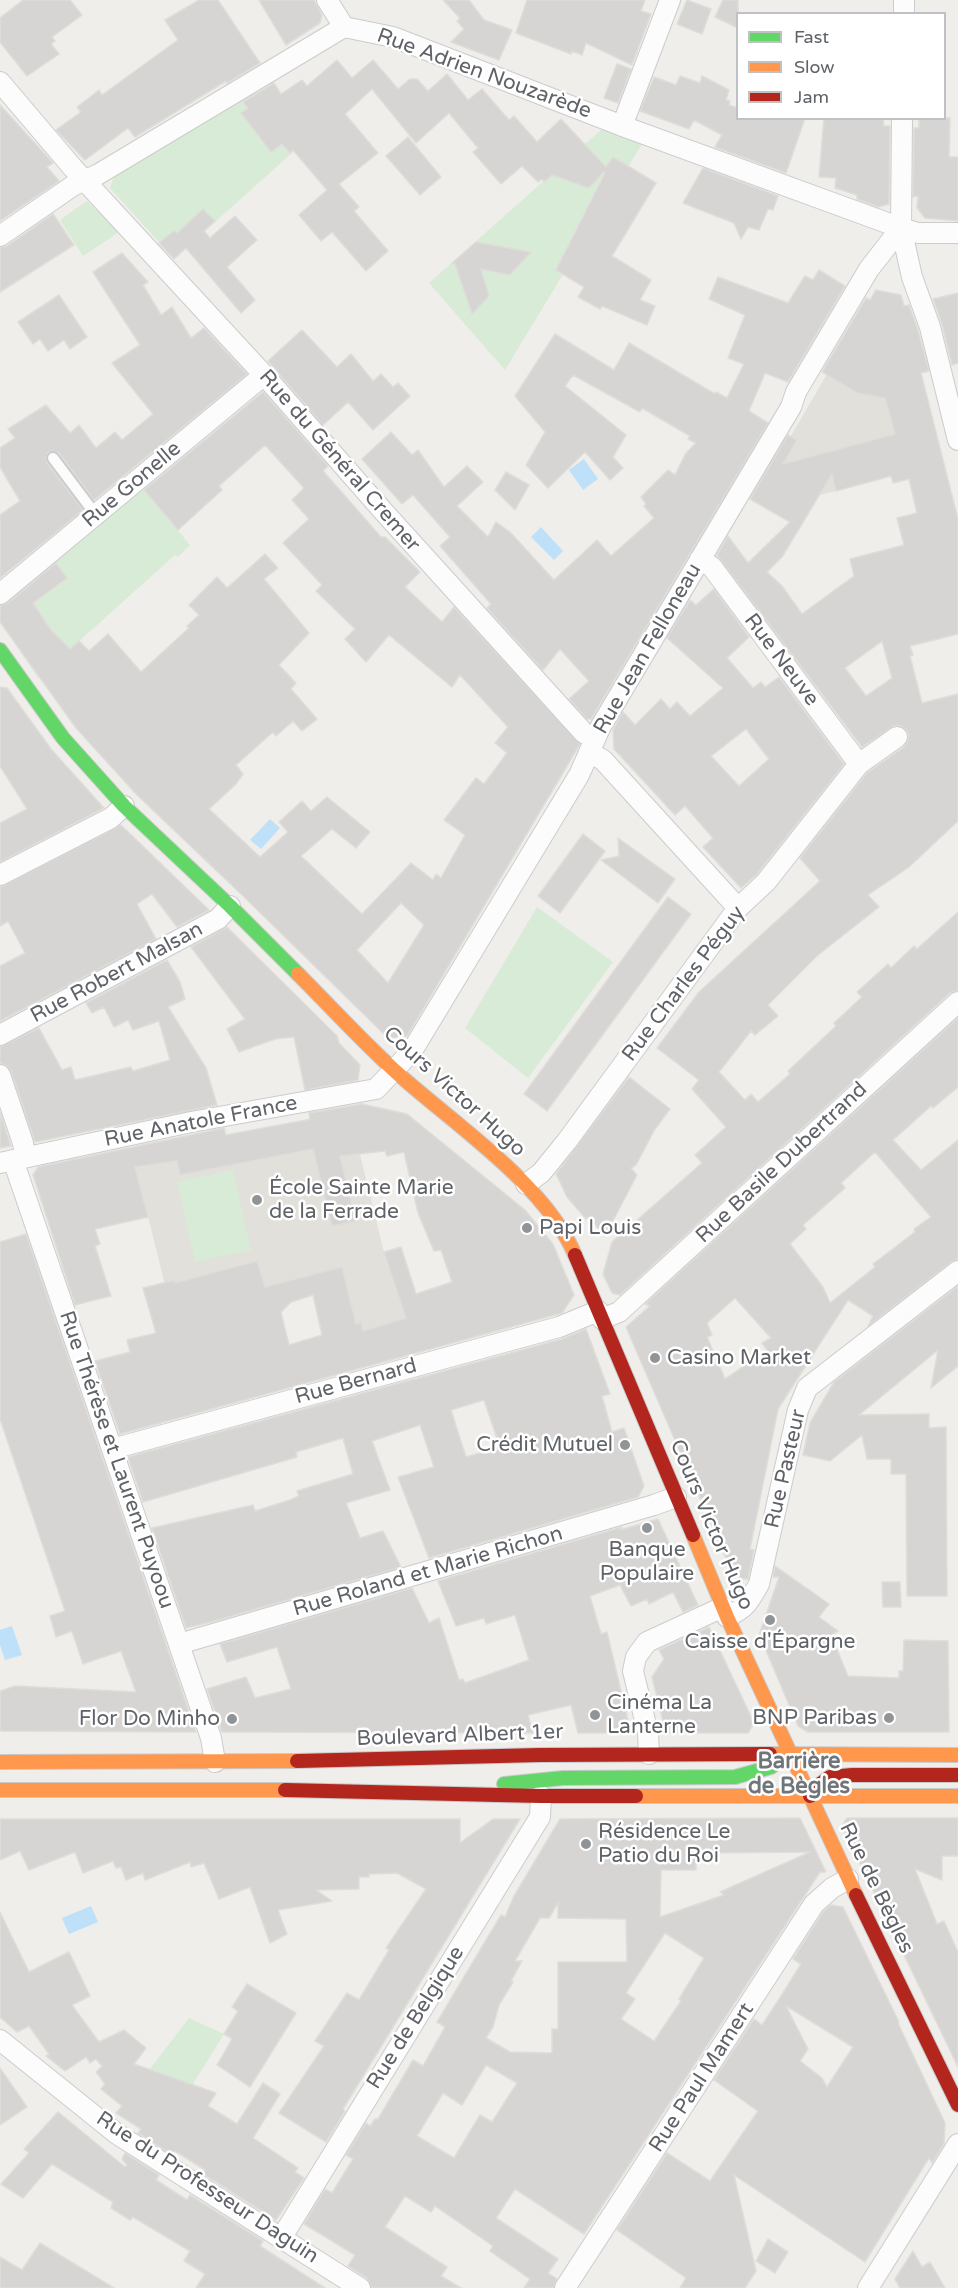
<!DOCTYPE html>
<html>
<head>
<meta charset="utf-8">
<style>
  body { margin:0 }
  #map { position:relative; width:958px; height:2288px; overflow:hidden; background:#efeeea; font-family:"Varela Round",sans-serif }
  canvas { display:block }
  .legend { position:absolute; left:736px; top:12px; width:210px; height:108px; box-sizing:border-box; background:#fff; border:2px solid #bfc1c3; margin:0; padding:8px 10px; list-style:none; font-size:18px; color:#5f6368 }
  .legend li { display:flex; align-items:center; gap:12px; height:30px }
  .legend b { width:30px; border:2px solid #bfc1c3 }
</style>
</head>
<body>
<div id="map">
<canvas width="958" height="2288"></canvas>
<ul class="legend">
<li><b style="height:8px;background:#63d668"></b>Fast</li>
<li><b style="height:8px;background:#ff974d"></b>Slow</li>
<li><b style="height:8px;background:#b3261e"></b>Jam</li>
</ul>
</div>
<script>
const ctx = document.querySelector('canvas').getContext('2d');
ctx.lineJoin = 'round';
function paint(path, color) {
  ctx.fillStyle = color;
  ctx.fill(path, 'evenodd');
}
function strokePath(path, color, width, dash) {
  ctx.strokeStyle = color;
  ctx.lineWidth = width;
  ctx.lineCap = dash ? 'butt' : 'round';
  ctx.setLineDash(dash || []);
  ctx.stroke(path);
}
function write(font, color, halo, rows, align = 'center') {
  ctx.font = font + ' "Varela Round",sans-serif';
  ctx.lineWidth = 5;
  ctx.setLineDash([]);
  ctx.textBaseline = 'middle';
  ctx.strokeStyle = halo;
  ctx.fillStyle = color;
  for (const [text, x, y, turn = 0] of rows) {
    ctx.save();
    ctx.translate(x, y);
    ctx.rotate((+turn || 0) * Math.PI / 180);
    ctx.textAlign = isNaN(turn) ? turn : align;
    if (halo) ctx.strokeText(text, 0, 0);
    ctx.fillText(text, 0, 0);
    ctx.restore();
  }
}
const education = new Path2D(`
  M876,290L901,295L944,462L809,498L798,510L806,517L800,528L753,501Z
  M346,1113L357,1142L384,1252L401,1247L434,1346L332,1375L308,1275L172,1313L132,1152Z`);
const green = new Path2D(`
  M255,88L303,143L174,259L110,188L114,176Z
  M602,129L642,144L505,370L429,283Z
  M87,201L119,232L83,256L60,220Z
  M142,488L190,545L178,557L175,555L38,678L0,622V605Z
  M537,907L613,962L528,1078L465,1028Z
  M233,1170L251,1250L195,1262L177,1182Z
  M189,2018L224,2034L158,2140L116,2113Z`);
const water = new Path2D(`
  M584,459L598,479L583,490L569,470Z
  M541,527L563,551L554,560L531,537Z
  M270,819L280,828L261,849L250,840Z
  M12,1626L22,1655L5,1660L0,1645V1630Z
  M91,1906L98,1922L69,1934L62,1918Z`);
const building = new Path2D(`
  M23,0H70L82,15L52,37L55,41L51,44L59,54L27,76L0,42V18Z
  M199,0H218L260,63L227,83L226,81L135,137L128,128L85,160L56,130L81,112L77,107L99,90L102,95L178,40L165,20Z
  M259,0H314L322,15L320,23L286,45Z
  M443,0H469L484,20L512,30L499,60L451,42L464,29L457,21L460,18Z
  M527,0H645L641,11L651,14L632,65L586,43L582,55L572,51L571,54L516,33Z
  M687,0L711,9L702,34L677,24Z
  M723,0H738V28L715,17Z
  M337,60L352,78L373,60L398,89L410,79H417L428,91L447,74L468,100L482,89L509,120L514,116L537,142L561,119L606,167L613,157L656,183L612,256L651,280L640,300L655,306L647,325L602,306L600,309L578,297L584,287L556,270L605,173L604,172L589,188L552,175L544,182L542,179L538,182L522,166L501,184L473,152L478,148L449,113L416,143L372,89L345,114L378,153L339,184L359,207L354,211L388,251L366,271L332,232L321,241L299,215L327,190L293,150L290,153L282,144L271,152L241,113L248,108L243,102L274,83L281,94L302,80L307,86Z
  M617,64L631,69L618,103L604,98Z
  M680,76L700,83L702,76L729,90L726,100L730,101L729,105L738,108V118H805L786,173L715,147L722,135L694,120L689,129L640,111L654,77L676,85Z
  M0,105L53,163L47,167L59,181L0,221Z
  M824,118H883L884,126H890L889,204L878,207L857,199V195L835,188L836,178L819,177Z
  M919,118H950L949,157H958V221L925,218L917,208L918,196L913,197L914,128H919Z
  M408,137L441,177L420,195L386,156Z
  M703,168L778,196L773,210L768,209L759,230L748,227L741,239L734,223L683,203Z
  M203,209L215,221L204,231L210,238L235,216L257,240L227,267L255,300L241,313L186,248L174,259L159,243L174,231L177,233Z
  M53,214L74,245L0,292V248L7,246Z
  M476,242L531,252L510,275L481,269L489,296L472,314L455,264L452,263Z
  M122,253L148,282L143,285L161,315L172,307L191,338L204,328L247,374L94,500L59,453L53,451L48,452L46,458L47,463L83,510L0,578V515L20,501L0,467V448L15,438L8,429L46,405L70,433L79,425L96,448L115,432L122,440L153,414L112,363L140,345L93,272Z
  M819,270L845,286L788,382L765,373L749,411L768,423L591,719H587L569,699L589,681L560,649L543,670L487,608L491,604L440,546L450,537L413,495L402,504L362,459L391,432L412,455L418,450L444,487L467,466L483,482L457,506L488,537L496,522L510,532L554,580L597,540L611,556L654,518L644,506L646,504L641,497L668,470L675,475L686,453L696,443L688,439L690,436L642,408L640,412L573,375L565,386L626,435L613,457L623,468L610,480L585,452L548,488L526,465L545,432L515,396L555,334L614,370L629,343L715,394L716,392L727,398L744,364L728,358L745,315L709,299L718,277L788,303L805,276L813,280Z
  M876,290L901,295L904,306L909,305L918,330L929,371L921,373L958,519V634L910,646L913,655L910,656L922,703L958,694V821L909,867L868,895L879,907L818,955L768,1005L778,1016L755,1035L751,1031L719,1072L745,1100L751,1094L758,1102L790,1074L788,1071L836,1026L834,1023L862,997L857,992L888,964L891,968L914,946L917,949L958,912V990L950,993L620,1295L612,1293L603,1274L612,1242L702,1163L695,1155L726,1127L692,1089L699,1080L657,1048L699,992L820,881L800,858L867,773L904,747L908,741L909,735L906,730L901,726L895,725L862,747L717,555L728,536L748,563L790,522L750,499L788,435L797,440L783,464L895,434L885,398L857,393L822,372L866,298L870,300ZM832,474L836,491L891,476L893,483L909,479L917,513L897,518L904,545L850,559L854,576L802,614L782,586L767,572L782,557ZM882,641L892,678L866,696L845,668Z
  M958,293V363L952,365L942,324L933,299Z
  M59,295L87,337L70,349L64,340L48,351L40,339L33,344L18,322Z
  M302,330L337,367L351,354L373,381L381,374L393,387L398,383L410,396L373,430L348,402L323,425L268,361Z
  M263,392L328,466L323,471L346,497L381,537H385L420,572L405,587L442,622L454,607L580,744L407,1036L388,1038L241,894L136,794L76,728L0,622V606L8,603L56,563L67,578L33,603L51,630L70,649L79,641L89,651L108,634L141,672L189,628L187,626L199,615L189,605L217,577L227,588L265,554L278,568L264,579L309,633L279,665L296,683L291,689L317,719L302,731L293,721L276,736L273,732L236,765L243,774L236,784L209,809L260,857L288,832L279,822L302,801L311,811L327,797L370,832L356,848L332,829L301,856L362,914L411,863L433,880L436,874L441,878L465,835L444,820L476,778L484,784L507,753L495,743L508,727L460,675L452,687L389,635L366,662L345,639L355,629L316,591L322,585L283,543L309,519L292,500L304,488L265,445L219,486L222,490L178,530L144,490ZM401,903L424,925L388,983L357,950Z
  M506,472L529,485L515,510L495,490Z
  M714,589L749,637L727,658L753,688L761,682L765,687L779,677L844,764L757,874L741,888L703,847L713,838L685,806L675,815L614,749L613,730L623,712L635,725L661,699L670,709L677,702L690,716L723,688L667,638L690,600L696,605ZM746,729L769,759L739,786L711,756Z
  M0,687L7,688L51,749L104,808L0,862V823L27,809L0,766Z
  M121,825L209,910L177,927L152,894L137,904L156,939L0,1021V966L25,953L8,921L0,926V887Z
  M583,834L605,851L560,913L538,896Z
  M618,838L675,879L658,903L601,860L619,856Z
  M668,897L691,914L547,1111L524,1094Z
  M227,927L337,1036L339,1043L360,1065L358,1080L305,1090L294,1037L275,1039L239,1052L227,1029L245,1019L191,947Z
  M167,960L180,982L185,999L168,1007L206,1068L217,1105L35,1142L11,1071L7,1066L0,1063V1047L39,1028L62,1070L71,1067L75,1080L131,1067L133,1071L170,1060L159,1021L133,1030L128,1020L114,1027L104,1007L92,1013L86,1003Z
  M958,1018V1087L933,1108L931,1106L893,1140L921,1170L958,1140V1259L951,1262L868,1326L873,1316L848,1300L778,1409L750,1549L754,1550L748,1579H735L626,1327L650,1306L645,1304ZM875,1152L931,1217L914,1229L915,1232L873,1264L875,1267L830,1303L823,1287L790,1244L806,1229L803,1225L845,1188L841,1183ZM735,1298L771,1338L762,1343L767,1350L725,1379L707,1337L712,1335L707,1323Z
  M629,1077L670,1109L655,1129L636,1165L631,1168L637,1175L605,1236L588,1217L586,1219L567,1197L556,1174Z
  M362,1104L407,1114L525,1210L553,1244L574,1295L562,1313L120,1434L95,1361L130,1352L127,1340L156,1333L143,1288L175,1280V1283L257,1261L265,1287L342,1267L356,1324L361,1322L363,1331L406,1318L384,1252L401,1247L416,1294L452,1282L441,1250L434,1251L418,1213L404,1152L387,1156L385,1151L340,1156L356,1221L332,1226L313,1149L180,1175L177,1161L135,1167L148,1217L95,1229L100,1244L95,1246L111,1296L75,1305L33,1175L38,1167L224,1128L226,1135L306,1120L310,1119L309,1113ZM313,1295L322,1335L289,1345L281,1312L291,1302Z
  M0,1112L11,1146L0,1148Z
  M26,1234L196,1732L0,1731V1691L15,1686L136,1692L121,1651L83,1664L72,1631L56,1637L50,1616L65,1611L0,1419V1242Z
  M958,1286V1366L931,1388L938,1350L859,1415L929,1414V1428L946,1427L947,1596H907L906,1474H891V1459H867L862,1435L830,1461L803,1455L810,1423L834,1382Z
  M586,1329L610,1394L602,1396L612,1432L624,1428L644,1486L638,1497L429,1558L398,1477L434,1467L420,1425L372,1441L390,1490L346,1503L360,1538L383,1531L401,1567L211,1622L186,1628L152,1528L253,1505L255,1511L290,1500L299,1496L297,1491L353,1474L343,1438L296,1452L297,1457L143,1502L128,1457L562,1339ZM484,1400L500,1447L466,1457L451,1410Z
  M658,1519L698,1605L683,1612L673,1592L649,1604L647,1599L631,1606L620,1585L590,1596L601,1634L607,1632L631,1733H578L571,1705L528,1715L533,1733L222,1732L207,1689L246,1677L255,1698L291,1689L277,1647L227,1662L220,1644L412,1588L429,1623L439,1618L459,1680L463,1679L465,1683L529,1660L515,1615L486,1624L484,1618L456,1626L438,1581L622,1527L620,1530Z
  M775,1566L829,1604L819,1617L838,1631L831,1635L848,1676L899,1678V1671H903L904,1640L948,1641L949,1732H808L798,1726L765,1648L758,1638L779,1577H773Z
  M882,1582H900L901,1607H883Z
  M709,1627L754,1723L748,1733H666L652,1677L664,1659L659,1650Z
  M800,1818L826,1872H820L584,2234L515,2189L496,2218L558,2259L548,2273L557,2279L553,2288H524L530,2279L490,2251L493,2246L435,2206L431,2212L405,2196L385,2227L447,2267L441,2276L461,2288H372L367,2278L348,2266L355,2255L304,2224L325,2189L332,2193L353,2159L346,2155L366,2123L370,2126L375,2119H378L413,2060L423,2066L445,2027L437,2022L501,1915L505,1917L514,1896L560,1819ZM810,1852L720,1892L724,1895L660,1917L661,1870H696V1853ZM558,1903V1918L626,1919L627,1962H558V2029H552V2053L510,2052L486,2038L493,2027L499,2005L513,1982L511,1981L522,1961H515L540,1918H549ZM665,1933L704,1958L679,1999L681,2001L654,2041L621,2019L635,1999L626,1993ZM486,2065L517,2083L492,2122L480,2115L454,2158L417,2136L443,2093L462,2105Z
  M847,1818H958V1856H942V1880L915,1869L937,1924L944,1921L958,1952V2067L842,1826Z
  M0,1819H460V1843L493,1819H520L343,2109L345,2111L326,2142L279,2113L324,2046L315,2041L347,1993L359,2000L389,1950L386,1948L426,1889L397,1873L369,1874V1877H359V1889L316,1890L332,1901L278,1910L287,1934L270,1943L250,1887L219,1899L204,1863L191,1867L190,1862L145,1880L143,1873L126,1880L121,1867L116,1868L113,1861L83,1873L75,1852L29,1870L20,1851L0,1860Z
  M831,1905L843,1907L899,2022L898,2023L945,2123L944,2144L932,2163L929,2158L865,2262L734,2175L756,2271L745,2288H680L686,2278L617,2230L667,2153L710,2181L758,2111L714,2080L754,2019L762,2025L781,1996L801,1964L793,1959L823,1912ZM786,2006L853,2047L827,2087L822,2078L800,2061L808,2049Z
  M0,1912L29,1972L69,1952L90,1996L72,2005L99,2042L124,2030L146,2048L134,2064L216,2093L208,2106L237,2124L263,2083L280,2094L253,2138L298,2168L295,2172L304,2178L276,2220L203,2174L205,2170L175,2151L172,2155L138,2133L141,2129L116,2113L122,2106L101,2089L105,2084L96,2072L102,2066L96,2059L90,2063L86,2057L65,2071L46,2056L49,2054L29,2026L17,2032L0,2017Z
  M247,1984L296,2013L250,2087L217,2065L232,2039L224,2034L238,2011L232,2007Z
  M0,2068L27,2107L0,2125Z
  M58,2112L125,2167L127,2165L122,2159L125,2153L159,2175L156,2180L187,2200L190,2195L263,2241L260,2246L325,2288H196L205,2274L184,2261L190,2251L133,2217L130,2220L111,2208L113,2202L52,2164L23,2198L1,2184L29,2153L24,2149Z
  M768,2239L788,2252L775,2273L756,2261Z
  M40,2243L114,2288H0V2257L22,2270Z
  M913,2251L922,2267L930,2262L945,2288H900L895,2279Z`);
const lane = new Path2D(`
  M53,458L96,515`);
const street = new Path2D(`
  M327,0L344,27
  M904,14V0
  M0,82L73,168L264,375L383,511L584,733L595,739
  M902,118L901,228L912,277L930,327L958,440
  M622,126L670,0
  M0,236L74,185L97,175L344,27L393,37L625,127L901,228L918,233H958
  M700,559L712,567L859,764
  M0,594L264,375
  M589,752L603,760L738,908
  M0,875L111,818L124,806
  M0,1035L218,919L230,906
  M0,1075L23,1143L25,1156
  M13,1160L211,1738L215,1762
  M0,1163L191,1122L376,1089L412,1051L579,775L601,726L791,407L796,392L869,269L901,228
  M526,1184L541,1173L567,1141L738,908L766,882L859,764L897,737
  M602,1319L619,1312L958,1002
  M112,1449L559,1327L598,1311
  M727,1617C746,1608 749,1602 759,1584L798,1410L807,1388L958,1271
  M179,1644L654,1505L676,1497
  M649,1754L648,1733L633,1671L636,1657L647,1642L723,1607
  M0,2040L117,2134L360,2288
  M282,2237L540,1817L541,1796
  M565,2288L814,1904L832,1888L848,1879
  M868,2288L958,2144`);
const fast = new Path2D(`
  M0,650L63,738L124,806L230,906L298,974
  M504,1784L563,1778L735,1777L771,1767L790,1754`);
const slow = new Path2D(`
  M298,974C330,1006 361,1040 395,1071C452,1123 545,1183 575,1255
  M693,1535L727,1617L856,1895
  M770,1754L958,1755
  M0,1762L297,1761
  M0,1790H285
  M636,1796H958`);
const jam = new Path2D(`
  M575,1255L693,1535
  M297,1761L540,1755L770,1754
  M285,1790L541,1796H636
  M810,1796L816,1787L830,1777L852,1775H958
  M856,1895L958,2105`);
const markers = [
  [257,1200,6,"#919496"],
  [527,1228,6,"#919496"],
  [655,1358,6,"#919496"],
  [625,1445,6,"#919496"],
  [647,1528,6,"#919496"],
  [770,1620,6,"#919496"],
  [595,1715,6,"#919496"],
  [889,1718,6,"#919496"],
  [232,1719,6,"#919496"],
  [586,1844,6,"#919496"]
];
const streetNames = [
  ["Rue Adrien Nouzarède",484,74,20],
  ["Rue du Général Cremer",339,461,49],
  ["Rue Gonelle",132,485,-40],
  ["Rue Jean Felloneau",648,649,-60],
  ["Rue Neuve",781,660,53],
  ["Rue Robert Malsan",117,973,-28],
  ["Rue Charles Péguy",684,984,-53],
  ["Cours Victor Hugo",454,1092,42],
  ["Rue Anatole France",201,1122,-11],
  ["Rue Basile Dubertrand",782,1163,-43],
  ["Rue Bernard",356,1382,-15],
  ["Rue Thérèse et Laurent Puyoou",116,1460,71],
  ["Rue Pasteur",786,1469,-77],
  ["Cours Victor Hugo",711,1525,67],
  ["Rue Roland et Marie Richon",428,1572,-16],
  ["Boulevard Albert 1er",460,1736,-2],
  ["Rue de Bègles",876,1888,64],
  ["Rue de Belgique",416,2018,-58],
  ["Rue Paul Mamert",702,2078,-57],
  ["Rue du Professeur Daguin",207,2188,33]
];
const poiNames = [
  ["École Sainte Marie",269,1188],
  ["de la Ferrade",269,1212],
  ["Papi Louis",539,1228],
  ["Casino Market",667,1358],
  ["Crédit Mutuel",613,1445,"right"],
  ["Banque",647,1550,"center"],
  ["Populaire",647,1574,"center"],
  ["Caisse d'Épargne",770,1642,"center"],
  ["Cinéma La",607,1703],
  ["Lanterne",607,1727],
  ["BNP Paribas",877,1718,"right"],
  ["Flor Do Minho",220,1719,"right"],
  ["Résidence Le",598,1832],
  ["Patio du Roi",598,1856]
];
const neighbourhoodNames = [
  ["Barrière",799,1762],
  ["de Bègles",799,1787]
];
paint(education, '#e2e0da');
paint(green, '#d8ebd6');
paint(water, '#bfe0f9');
paint(building, '#d6d5d3');
strokePath(building, '#deddd9', 1.5);
strokePath(lane, '#cbcccc', 14);
strokePath(street, '#cbcccc', 22);
strokePath(fast, '#cacacb', 16);
strokePath(slow, '#cacacb', 16);
strokePath(jam, '#cacacb', 16);
strokePath(lane, '#fdfcfc', 10);
strokePath(street, '#fdfcfc', 20);
strokePath(fast, '#63d668', 14);
strokePath(slow, '#ff974d', 14);
strokePath(jam, '#b3261e', 14);
for (const [x, y, r, color] of markers) {
  const dot = new Path2D();
  dot.arc(x, y, r, 0, 2 * Math.PI);
  ctx.fillStyle = color;
  ctx.fill(dot);
  strokePath(dot, '#fff', 2);
}
write('21px', '#5f6368', '#fff', streetNames);
write('21px', '#5f6368', '#fff', poiNames, 'left');
write('bold 22px', '#70757a', '#fff', neighbourhoodNames);
</script>
</body>
</html>
